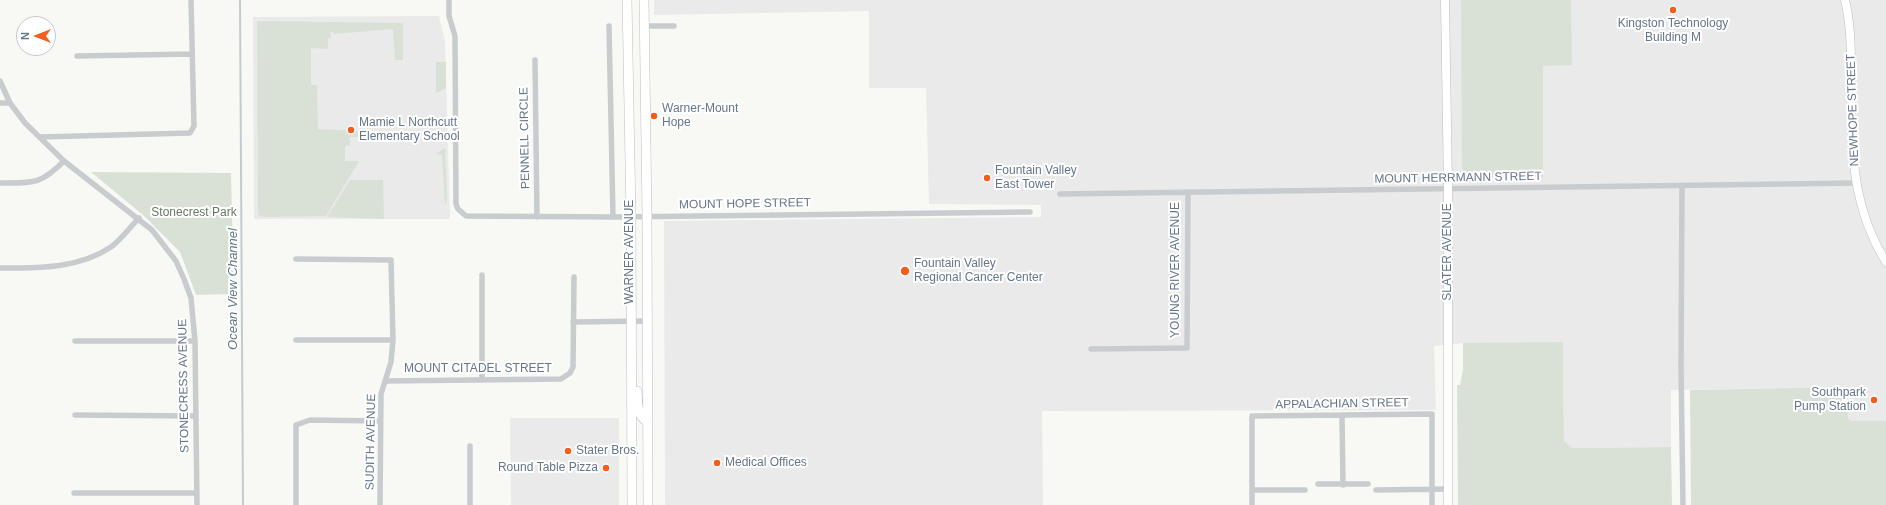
<!DOCTYPE html>
<html>
<head>
<meta charset="utf-8">
<style>
  body { margin:0 }
  #map { position:relative; width:1886px; height:505px; overflow:hidden; background:#f8f9f5; font-family:Arial,sans-serif }
  canvas { display:block }
  .north { position:absolute; left:16px; top:16px; width:40px; height:40px; box-sizing:border-box; background:#fff; border:1px solid #c1c8d0; border-radius:50%; rotate:270deg; font-size:11px; font-weight:700; line-height:16px; text-align:center; color:#657689 }
  .north::after { content:''; display:block; margin:auto; width:14px; height:18px; background:#f15e1d; clip-path:polygon(50% 0,100% 100%,50% 72%,0 100%) }
</style>
</head>
<body>
<div id="map">
<canvas width="1886" height="505"></canvas>
<div class="north">N</div>
</div>
<script>
const ctx = document.querySelector('canvas').getContext('2d');
ctx.lineJoin = 'round';
function paint(path, color) {
  ctx.fillStyle = color;
  ctx.fill(path, 'evenodd');
}
function strokePath(path, color, width, dash) {
  ctx.strokeStyle = color;
  ctx.lineWidth = width;
  ctx.lineCap = dash ? 'butt' : 'round';
  ctx.setLineDash(dash || []);
  ctx.stroke(path);
}
function write(font, color, halo, rows, align = 'center') {
  ctx.font = font + ' Arial,sans-serif';
  ctx.lineWidth = 4;
  ctx.setLineDash([]);
  ctx.textBaseline = 'middle';
  ctx.strokeStyle = halo;
  ctx.fillStyle = color;
  for (const [text, x, y, turn = 0] of rows) {
    ctx.save();
    ctx.translate(x, y);
    ctx.rotate((+turn || 0) * Math.PI / 180);
    ctx.textAlign = isNaN(turn) ? turn : align;
    if (halo) ctx.strokeText(text, 0, 0);
    ctx.fillText(text, 0, 0);
    ctx.restore();
  }
}
const built = new Path2D(`
  M654,0H1886V421H1851L1848,418L1847,387L1671,390V447L1571,448L1564,441L1563,343H1463L1434,346L1436,410L1042,411L1043,505H665L664,221L1041,217V205L929,204L926,88H869V11L654,15Z
  M439,16L445,42L450,219H254L253,17Z
  M510,418H619V505H511Z`);
const green = new Path2D(`
  M1461,0H1571L1572,65L1543,66V177H1471L1462,169Z
  M257,21L403,23V60H395L393,29L334,34L333,32H330L331,38L328,39V49L311,48V85H317L318,129L360,131V137H350V145L345,146V161H359L326,216L264,217L258,215Z
  M436,62H446V88L436,93Z
  M445,148L447,200L445,205L442,154L439,155L437,153Z
  M91,172L231,173L234,294L196,295L180,252L143,215Z
  M350,180H383L384,219L327,217Z
  M1563,342L1564,441L1572,448L1671,447L1672,505H1458L1457,385H1460L1463,369V343Z
  M1847,387L1848,418L1851,421H1886V505H1691L1690,390Z`);
const stream = new Path2D(`
  M240,0L243,505`);
const street = new Path2D(`
  M449,0V16L455,36L456,204L458,209L466,216L617,217L1030,212
  M609,26L613,217
  M644,26H674
  M77,56L192,54
  M535,60L537,217
  M0,81L10,103L25,123L64,161L152,230L176,261L184,279L191,298L195,341L197,505
  M0,103H10
  M40,137L190,133L194,126L191,0
  M0,183C33,183 40,185 64,161
  M1682,186L1681,367L1683,505
  M1060,194L1856,183
  M296,259L391,260L393,340L391,362L381,394L380,505
  M0,268C38,268 78,269 111,247C121,240 130,227 139,218
  M482,275V380
  M573,322L647,321
  M296,340H393
  M75,341H195
  M1091,349L1187,348L1188,192
  M385,381L561,379L570,373L573,367L574,277
  M75,415L196,416
  M1342,415L1343,485
  M1318,484H1368
  M1252,490H1305
  M1376,490L1448,489
  M74,493H196
  M296,505V425L310,420L380,421
  M470,505V446
  M1252,505V416L1432,414V505`);
const secondary = new Path2D(`
  M1445,0L1448,189V505
  M1845,0C1851,25 1851,50 1851,76C1852,144 1849,202 1886,262`);
const primary = new Path2D(`
  M627,0L631,216L632,505
  M644,0L647,216L648,505
  M637,391C638,404 636,415 648,422`);
const markers = [
  [1673,10,4,"#f15e1d"],
  [654,116,4,"#f15e1d"],
  [351,130,4,"#f15e1d"],
  [987,178,4,"#f15e1d"],
  [905,271,5,"#f15e1d"],
  [1874,400,4,"#f15e1d"],
  [568,451,4,"#f15e1d"],
  [717,463,4,"#f15e1d"],
  [606,468,4,"#f15e1d"]
];
const poiNames = [
  ["Kingston Technology",1673,24,"center"],
  ["Building M",1673,38,"center"],
  ["Warner-Mount",662,109],
  ["Hope",662,123],
  ["Mamie L Northcutt",359,123],
  ["Elementary School",359,137],
  ["Fountain Valley",995,171],
  ["East Tower",995,185],
  ["Fountain Valley",914,264],
  ["Regional Cancer Center",914,278],
  ["Southpark",1866,393,"right"],
  ["Pump Station",1866,407,"right"],
  ["Stater Bros.",576,451],
  ["Medical Offices",725,463],
  ["Round Table Pizza",598,468,"right"]
];
const streetNames = [
  ["NEWHOPE STREET",1853,110,-92],
  ["PENNELL CIRCLE",525,138,-91],
  ["MOUNT HERRMANN STREET",1458,178,-1],
  ["MOUNT HOPE STREET",745,204,-1],
  ["WARNER AVENUE",630,252,-90],
  ["SLATER AVENUE",1448,252,-90],
  ["YOUNG RIVER AVENUE",1176,270,-90],
  ["MOUNT CITADEL STREET",478,369],
  ["STONECRESS AVENUE",184,386,-91],
  ["APPALACHIAN STREET",1342,404,-1],
  ["SUDITH AVENUE",371,442,-89]
];
const parkNames = [
  ["Stonecrest Park",194,213]
];
const waterNames = [
  ["Ocean View Channel",233,289,-90]
];
paint(built, '#e9eae9');
paint(green, '#d9e1d6');
strokePath(stream, '#c1ccd1', 2);
strokePath(secondary, '#babfc4', 9);
strokePath(primary, '#bbbfc3', 10);
strokePath(street, '#c8cccf', 5.5);
strokePath(secondary, '#fff', 8);
strokePath(primary, '#fff', 9);
for (const [x, y, r, color] of markers) {
  const dot = new Path2D();
  dot.arc(x, y, r, 0, 2 * Math.PI);
  ctx.fillStyle = color;
  ctx.fill(dot);
  strokePath(dot, '#fff', 1.5);
}
write('12px', '#657689', '#fff', poiNames, 'left');
write('12px', '#657689', '#fff', streetNames);
write('12px', '#647a60', '#fff', parkNames);
write('italic 13px', '#617884', '#fff', waterNames);
</script>
</body>
</html>
